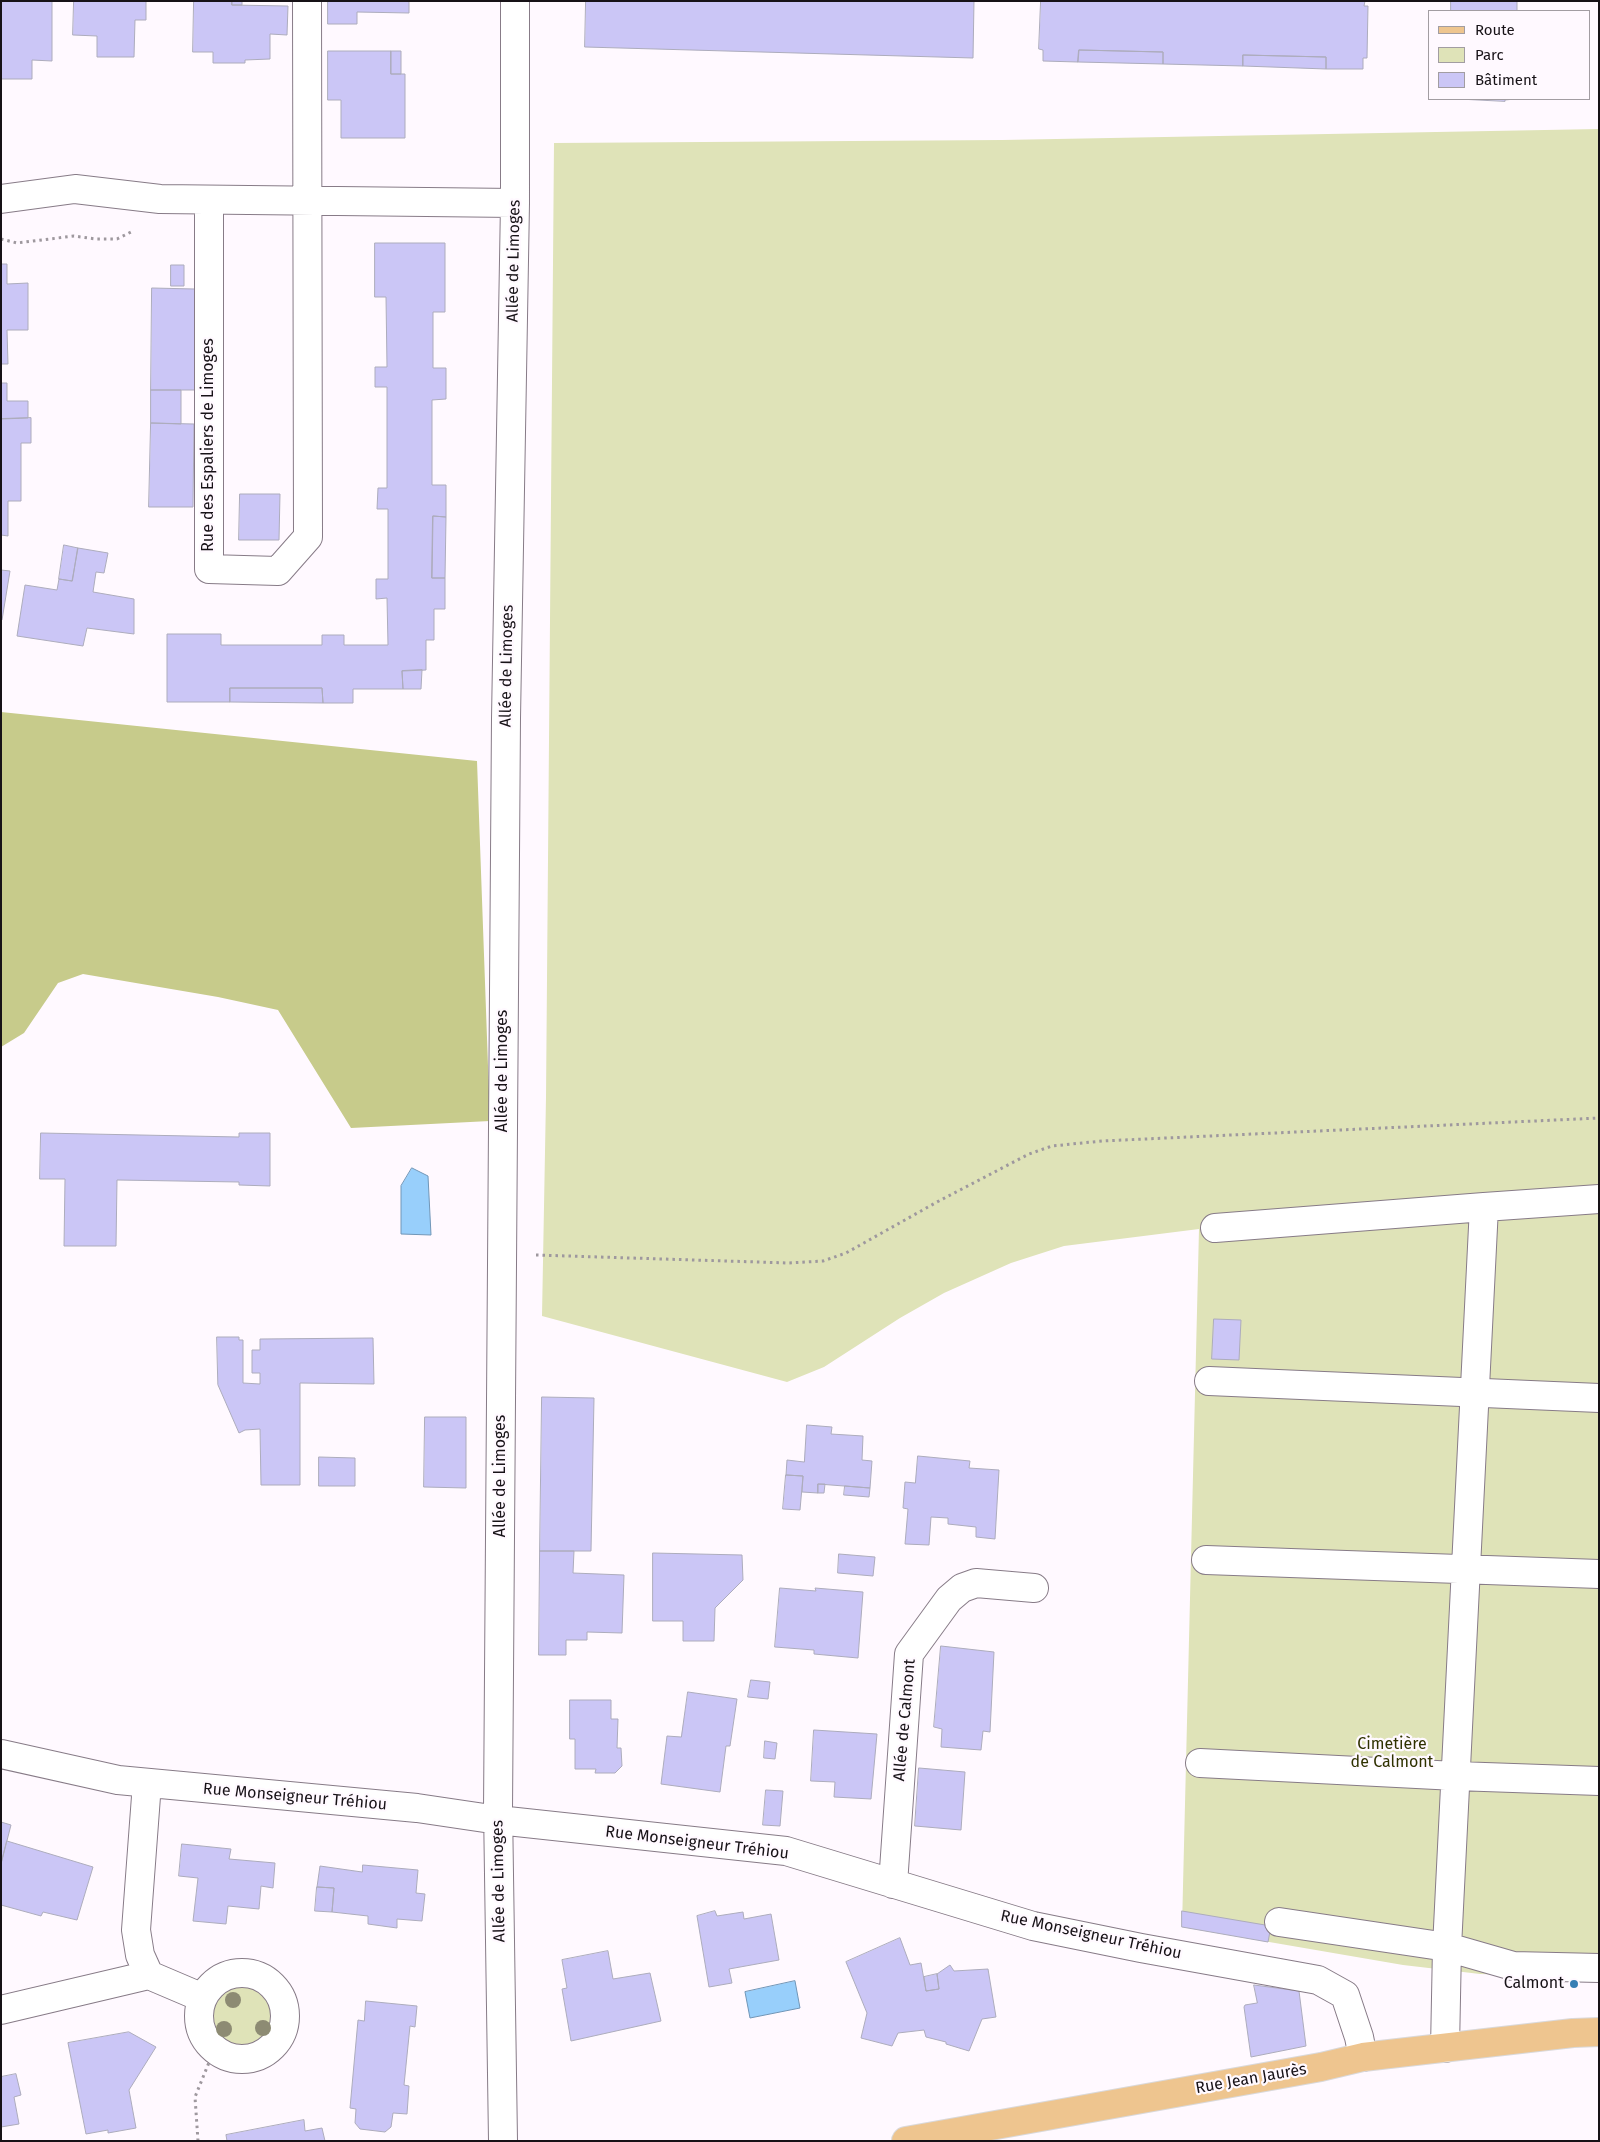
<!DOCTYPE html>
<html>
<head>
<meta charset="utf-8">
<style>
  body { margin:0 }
  #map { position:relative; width:1600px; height:2142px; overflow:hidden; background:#fff9ff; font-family:"Fira Sans",sans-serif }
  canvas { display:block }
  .frame { position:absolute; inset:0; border:2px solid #171217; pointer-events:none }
  .legend { position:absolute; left:1428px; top:10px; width:162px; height:90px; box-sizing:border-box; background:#fff9ff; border:1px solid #a29da2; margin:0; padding:6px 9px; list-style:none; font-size:15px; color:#171217 }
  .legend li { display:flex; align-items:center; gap:10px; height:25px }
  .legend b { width:25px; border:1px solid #a29da2 }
</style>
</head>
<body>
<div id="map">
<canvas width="1600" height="2142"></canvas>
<div class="frame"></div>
<ul class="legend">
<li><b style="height:6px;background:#eec58f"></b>Route</li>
<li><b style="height:14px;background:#dfe3b8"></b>Parc</li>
<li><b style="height:14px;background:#cbc6f6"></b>Bâtiment</li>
</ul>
</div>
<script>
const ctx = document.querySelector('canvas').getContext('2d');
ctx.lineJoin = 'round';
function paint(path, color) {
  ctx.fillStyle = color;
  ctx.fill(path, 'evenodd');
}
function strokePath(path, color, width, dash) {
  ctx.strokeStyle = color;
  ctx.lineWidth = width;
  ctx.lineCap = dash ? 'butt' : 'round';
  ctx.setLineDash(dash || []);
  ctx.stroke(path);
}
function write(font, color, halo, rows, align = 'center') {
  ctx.font = font + ' "Fira Sans",sans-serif';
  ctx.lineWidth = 4.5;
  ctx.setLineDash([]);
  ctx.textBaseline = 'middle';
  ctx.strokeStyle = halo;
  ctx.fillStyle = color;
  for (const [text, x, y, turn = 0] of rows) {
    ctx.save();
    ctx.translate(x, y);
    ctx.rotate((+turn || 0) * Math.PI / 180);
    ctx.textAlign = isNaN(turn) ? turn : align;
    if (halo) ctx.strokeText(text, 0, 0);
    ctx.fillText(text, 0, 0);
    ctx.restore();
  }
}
const green = new Path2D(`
  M1599,129V1978L1480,1974L1446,1970L1403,1965L1182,1927L1199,1229L1064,1246L1011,1263L944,1293L900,1318L824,1367L787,1382L542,1316L546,1097L554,143L1002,140Z
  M213 2015a30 30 0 1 1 60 0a30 30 0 1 1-60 0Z`);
const forest = new Path2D(`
  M1,712L477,761L490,1121L351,1128L278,1010L218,997L83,974L58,983L24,1033L1,1047Z`);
const water = new Path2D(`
  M412,1168L428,1176L431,1235L401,1234V1186Z
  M795,1981L800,2008L750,2018L745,1992Z`);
const building = new Path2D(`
  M1,1H52V61L32,60V79H1Z
  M74,1H146V20H135L134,57H97V36L73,35Z
  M194,1H232V5L288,6L287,35L270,34V59L245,60V63H213V52H193Z
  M232,1H242V5H232Z
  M328,1H409V13L357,12V24H328Z
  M586,1H974L973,58L585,47Z
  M1041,1H1365L1364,6H1368L1367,58H1363V69H1326V57L1243,55V66L1163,64V52L1079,50L1078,62L1043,61V50L1039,49Z
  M1451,1H1517V11H1451Z
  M1079,50L1163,52V64L1078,62Z
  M328,51H391V74H405V138H341V100H328Z
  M391,51H401V74H391Z
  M1243,55L1326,57V69L1243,66Z
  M1459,99H1515L1505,100V101Z
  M375,243H445V312H433V368H446V399L432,400V485H446V517L433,516L432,578H445V609H434V640H426V670L402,671L403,689H353V703H323L322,688H230V702H167V634H221V645H322V635H344V645H388L387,598L376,599V579H388V509H377L378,488H387V387H375V367H387L386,297H375Z
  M1,264H7V284L28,283V330H7L8,364H1Z
  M171,265H184V286H171Z
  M152,288L195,289V390H151Z
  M1,383H7V401H28V418L1,419Z
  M151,390H181V424L151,423Z
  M31,418V443H21V501H8V536L1,535V419Z
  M151,423L194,424L193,507H149Z
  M240,494H280L279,540H239Z
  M433,516L446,517L445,578H432Z
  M64,545L78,548L72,581L59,579Z
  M78,548L108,553L104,573L96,572L93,592L134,599V634L87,628L83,646L17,636L25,585L57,590L59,579L72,581Z
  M1,570L10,571L2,620H1Z
  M422,670L421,689H403L402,671Z
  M230,688H322L323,703L230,702Z
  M41,1133L239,1137V1133H270V1186L239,1185V1182L117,1180L116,1246H64L65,1179H40Z
  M1214,1319L1241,1320L1239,1360L1212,1359Z
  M217,1337H239V1340H243V1383L260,1384V1373H252V1350H260V1339L373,1338L374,1384L300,1383V1485H261L260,1429L245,1430L239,1433L218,1385Z
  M542,1397L594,1398L591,1551H540Z
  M425,1417H466V1488L424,1487Z
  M807,1425L832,1427L831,1434L863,1436L862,1460L872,1461L870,1488L818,1484V1493L802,1492L803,1476L786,1475L787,1460L804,1462Z
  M918,1456L970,1461L969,1468L999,1470L995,1539L976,1537V1527L948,1524V1518L931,1517L929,1545L905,1544L908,1509L903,1508L905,1482L915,1483Z
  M319,1457L355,1458V1486H319Z
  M786,1475L803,1476L800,1510L783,1509Z
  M818,1484H825L824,1493H818Z
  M845,1486L870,1488L869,1497L844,1495Z
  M540,1551H574L573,1573L624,1575L622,1633L587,1632V1640H566V1655H539Z
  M653,1553L742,1555L743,1580L715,1608L714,1641H683V1621H653Z
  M839,1554L875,1557L873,1576L838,1573Z
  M780,1588L816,1591L815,1588L863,1592L858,1658L814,1654V1650L775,1647Z
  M941,1646L994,1652L990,1732L983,1731L981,1750L941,1747L942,1729L934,1727Z
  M751,1680L770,1682L768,1699L748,1697Z
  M688,1692L737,1699L730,1746H726L720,1792L661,1784L667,1736L681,1737Z
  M570,1700H611V1719H618L617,1748H621L622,1766L615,1773H595L596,1769H575V1739H570Z
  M814,1730L877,1734L871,1799L834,1797L835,1782L811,1781Z
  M765,1741L777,1743L775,1759L764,1758Z
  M919,1768L965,1772L961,1830L915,1826Z
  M766,1790L783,1791L780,1826L763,1825Z
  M1,1822L11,1825L1,1864Z
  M7,1841L93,1867L77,1920L43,1912L41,1916L1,1905V1864Z
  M182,1844L231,1849L229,1859L275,1863L273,1888L261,1886L259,1909L228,1906L226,1924L193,1921L198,1878L179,1876Z
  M363,1865L418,1870L416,1893L425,1894L422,1921L397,1919V1928L368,1924V1916L332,1912L334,1888L317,1887L320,1866L362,1872Z
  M317,1887L334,1888L332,1912L315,1911Z
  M715,1911L717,1916L743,1912L744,1919L771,1914L779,1960L729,1969L732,1983L709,1987L697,1916Z
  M1182,1911L1271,1926L1268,1942L1182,1927Z
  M900,1938L910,1965L921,1963L926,1991L939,1989L937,1974L950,1965L954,1971L988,1969L996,2017L982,2019L969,2051L946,2044V2042L926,2037L924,2030L898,2033L892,2046L861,2038L867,2013L846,1962Z
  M608,1951L613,1979L650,1973L661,2021L571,2041L562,1989L567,1988L562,1960Z
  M937,1974L939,1989L926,1991L924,1977Z
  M1254,1985L1299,1991L1306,2046L1251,2057L1244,2007L1245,2005L1257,2003Z
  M366,2001L417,2006L415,2027L410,2026L404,2085L409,2086L407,2114L393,2113L391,2127L385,2132L360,2129L355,2123L356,2109L350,2108L358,2020L364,2021Z
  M129,2032L156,2047L129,2090L136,2128L108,2133V2130L86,2134L68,2043Z
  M16,2074L21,2095L14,2097L19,2124L1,2127V2077Z
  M304,2120L305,2131L322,2128L325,2141H227L226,2135Z`);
const path = new Path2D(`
  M1,239L17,243L74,236L96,239H117L133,231
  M536,1255L789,1263L823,1261L846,1253L937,1202L1029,1154L1052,1146L1102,1141L1599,1118
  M198,2141L195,2097L214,2050`);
const minor = new Path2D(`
  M1,199L75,189L160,199L515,203
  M209,200V569L278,571L308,537L307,1
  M1215,1228L1484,1207
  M1209,1381L1599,1398
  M1206,1560L1599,1574
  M1,1754L118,1780L417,1808L498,1820L786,1851L1033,1926L1141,1948L1318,1980L1345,1995L1359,2037L1363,2057
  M1200,1763L1456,1776L1599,1781
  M147,1783L136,1930L140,1955L149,1975
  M893,1884L909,1654L949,1599L962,1588L976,1583L1034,1588
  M1279,1922L1447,1947L1513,1966L1599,1968
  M199 2016a43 43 0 1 1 86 0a43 43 0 1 1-86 0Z
  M1,2010L149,1975L203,1998
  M1445,2048L1447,1947L1484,1207L1599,1199
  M503,2141L498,1808L506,718L515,203V1`);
const major = new Path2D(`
  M906,2141L1321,2067L1363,2057L1573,2033L1599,2032`);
const trees = [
  [233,2000],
  [263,2028],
  [224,2029]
];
const markers = [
  [1574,1984,5,"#377fb4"]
];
const streetNames = [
  ["Allée de Limoges",514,261,-89],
  ["Rue des Espaliers de Limoges",209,445,-90],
  ["Allée de Limoges",507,666,-89],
  ["Allée de Limoges",503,1071,-90],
  ["Allée de Limoges",501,1476,-90],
  ["Allée de Calmont",905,1720,-85],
  ["Rue Monseigneur Tréhiou",295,1797,5],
  ["Rue Monseigneur Tréhiou",697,1843,7],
  ["Allée de Limoges",499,1881,-91],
  ["Rue Monseigneur Tréhiou",1091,1935,12],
  ["Rue Jean Jaurès",1251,2079,-10]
];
const parkNames = [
  ["Cimetière",1392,1745],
  ["de Calmont",1392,1763]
];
const poiNames = [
  ["Calmont",1564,1984]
];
paint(green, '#dfe3b8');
paint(forest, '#c7cb8b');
paint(water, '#98cffb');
strokePath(water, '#7196b7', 1);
paint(building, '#cbc6f6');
strokePath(building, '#adacbc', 1);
strokePath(minor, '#877b87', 30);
strokePath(major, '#dad9da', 30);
strokePath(path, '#9e989e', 3, [2.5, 4]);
strokePath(minor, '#fff', 28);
strokePath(major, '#eec58f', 28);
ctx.fillStyle = '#8d8b73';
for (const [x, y] of trees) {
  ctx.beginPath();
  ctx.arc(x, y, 8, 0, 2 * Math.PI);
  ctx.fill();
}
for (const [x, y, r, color] of markers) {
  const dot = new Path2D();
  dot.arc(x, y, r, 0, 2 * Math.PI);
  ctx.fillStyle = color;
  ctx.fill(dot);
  strokePath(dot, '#fff9ff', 2);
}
write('16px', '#171217', '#fff9ff', streetNames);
write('16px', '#2f3100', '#fff9ff', parkNames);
write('16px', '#171217', '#fff9ff', poiNames, 'right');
</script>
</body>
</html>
